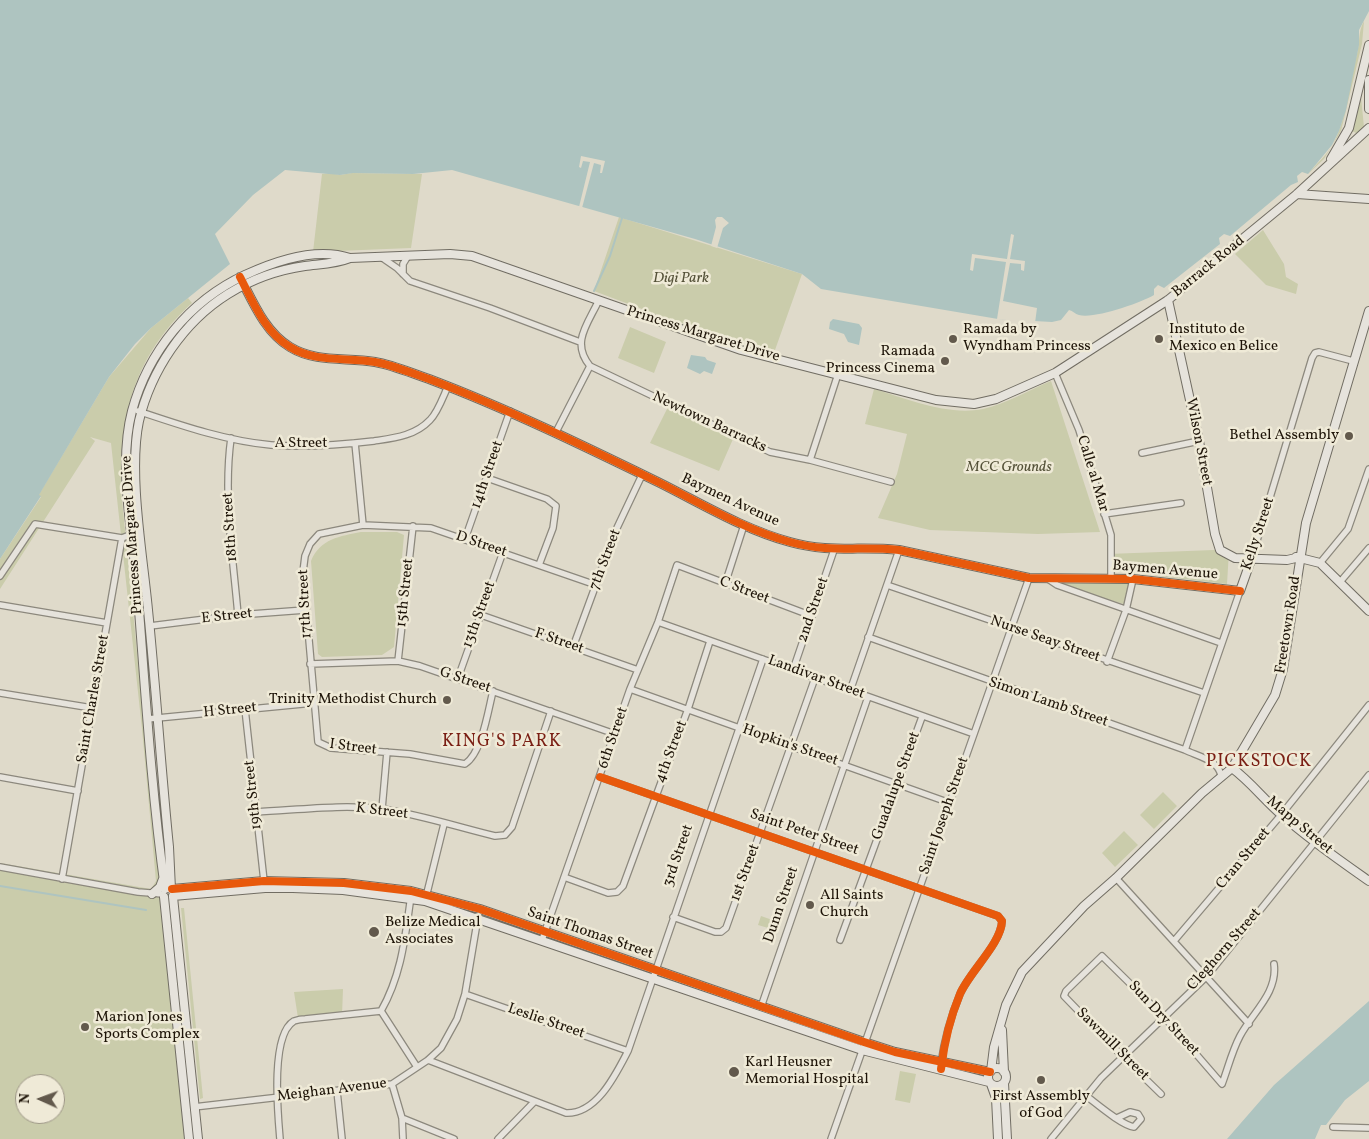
<!DOCTYPE html>
<html>
<head>
<meta charset="utf-8">
<style>
  body { margin:0 }
  #map { position:relative; width:1369px; height:1139px; overflow:hidden; background:#dfdaca; font-family:Vollkorn,serif }
  canvas { display:block }
  .north { position:absolute; left:15px; top:1074px; width:50px; height:50px; box-sizing:border-box; background:#efead7; border:1px solid #9b9484; border-radius:50%; rotate:272deg; font-size:14px; font-weight:700; line-height:20px; text-align:center; color:#1e1408 }
  .north::after { content:''; display:block; margin:auto; width:18px; height:22px; background:#62594c; clip-path:polygon(50% 0,100% 100%,50% 72%,0 100%) }
</style>
</head>
<body>
<div id="map">
<canvas width="1369" height="1139"></canvas>
<div class="north">N</div>
</div>
<script>
const ctx = document.querySelector('canvas').getContext('2d');
ctx.lineJoin = 'round';
function paint(path, color) {
  ctx.fillStyle = color;
  ctx.fill(path, 'evenodd');
}
function strokePath(path, color, width, dash) {
  ctx.strokeStyle = color;
  ctx.lineWidth = width;
  ctx.lineCap = dash ? 'butt' : 'round';
  ctx.setLineDash(dash || []);
  ctx.stroke(path);
}
function write(font, color, halo, rows, align = 'center') {
  ctx.font = font + ' Vollkorn,serif';
  ctx.lineWidth = 5;
  ctx.setLineDash([]);
  ctx.textBaseline = 'middle';
  ctx.strokeStyle = halo;
  ctx.fillStyle = color;
  for (const [text, x, y, turn = 0] of rows) {
    ctx.save();
    ctx.translate(x, y);
    ctx.rotate((+turn || 0) * Math.PI / 180);
    ctx.textAlign = isNaN(turn) ? turn : align;
    if (halo) ctx.strokeText(text, 0, 0);
    ctx.fillText(text, 0, 0);
    ctx.restore();
  }
}
const green = new Path2D(`
  M1364,21L1362,44L1341,131L1324,159L1308,174C1316,164 1327,155 1333,144C1348,116 1349,84 1357,54C1360,42 1358,32 1364,21Z
  M1365,71L1361,97L1364,127L1358,134L1352,131Z
  M330,173L340,175L352,173L422,174L411,248L313,252L322,174Z
  M619,217L802,274L775,350L671,320L594,291Z
  M1263,230L1284,264L1286,277L1298,284L1296,294L1266,285L1235,254Z
  M188,298L192,303C132,357 117,423 122,500L185,1139H0V863L151,889L156,881L142,729L111,443L90,437L95,441L0,589V559L41,497L38,496L109,377L151,328ZM25,1084H55V1114H25Z
  M630,327L666,342L654,373L618,358Z
  M1051,381L1100,532L1038,534L930,530L878,518L897,474L907,434L865,424L874,389C908,399 947,416 983,409C1006,404 1029,390 1051,381Z
  M668,407L733,439L719,471L650,443Z
  M361,532H397L404,535L394,647L382,655L322,657L318,654L311,561C320,539 340,536 361,532Z
  M1214,550L1229,551L1227,584L1115,571L1108,554Z
  M1118,581L1133,583L1127,605L1054,584V582Z
  M1163,792L1177,806L1154,829L1140,815Z
  M1124,831L1138,845L1115,867L1102,853Z
  M181,908H184L203,1098L200,1099Z
  M761,916L778,922L775,930L758,925Z
  M343,989L342,1015L298,1018L294,992Z
  M900,1071L916,1074L910,1103L895,1100Z`);
const water = new Path2D(`
  M0,0H1369V11L1359,30V45L1346,110L1339,131L1332,145L1308,174L1302,172L1297,176L1298,182L1291,185L1230,236L1224,234L1219,238L1220,244L1164,288L1158,285L1154,289V295C1140,303 1095,319 1079,315C1075,314 1073,311 1069,310L1061,320L1052,322L998,319L821,289L802,274L695,239L452,170L413,174L353,173L340,175L285,170L253,195L215,234L230,264L151,328L135,344L109,377L39,495L41,496L0,559Z
  M833,319L859,324L862,328L859,345L848,342L844,334L829,329L830,322Z
  M691,355L705,357L707,360L716,363L712,374L704,371L700,374L687,368Z
  M1369,1001V1081L1345,1100L1326,1125H1321L1315,1139H1227L1274,1085Z`);
const pier = new Path2D(`
  M581,156L605,161L602,173H600L601,165L594,163L582,208L579,207L590,162L583,161L581,168L579,167Z
  M722,217L729,223L723,228L717,248L711,246L716,227L715,220L717,217Z
  M1011,234L1014,235L1010,259L1025,261L1024,271L1021,270V264L1010,263L1003,301L1037,308L1035,323L997,319L1006,262L975,258L973,271L970,270L972,254L1007,259Z`);
const stream = new Path2D(`
  M594,291L610,256L622,218
  M0,886L146,910`);
const street = new Path2D(`
  M381,257L397,268L410,281L490,308L580,342
  M403,274V264L408,256
  M598,302C587,325 571,343 590,366L770,452L810,460L891,482
  M1055,373L1079,430L1111,535V579
  M138,411C180,425 226,441 271,445C305,448 340,445 374,441C394,438 415,436 430,420C438,412 443,397 448,386
  M556,432L590,366
  M231,438C223,496 233,557 238,615
  M355,443L363,525
  M1142,453L1199,441
  M810,460L838,374
  M487,478L547,499L556,506L553,528L539,565
  M1104,514L1181,503
  M465,539L510,411
  M1252,557L1312,358L1315,353L1319,352L1353,361
  M1320,563L1348,529L1369,469
  M0,576L35,524L122,538
  M1048,579L1057,585L1221,643
  M1340,582L1369,548
  M725,584L744,525
  M887,585L1204,693
  M0,605L107,623
  M481,615L638,670
  M658,622L974,734
  M150,626L238,615L305,610
  M868,637L1185,750C1197,756 1219,760 1221,776
  M573,647L616,530L642,475
  M398,661L413,526
  M1107,662L1126,610L1133,579
  M310,664L398,661L420,666L615,734
  M793,670L834,550
  M458,678L503,552
  M630,689L950,803
  M493,691C488,711 482,753 465,764L410,754L331,748L318,742L303,572L305,556L310,544L319,534L363,525L431,528L596,585
  M850,691L899,550
  M0,693L92,708
  M245,709L264,881
  M147,719L313,703
  M1185,750L1240,591
  M0,777L78,791
  M600,777L998,916L1002,921C1001,944 970,971 960,994C951,1016 944,1041 941,1064
  M382,809L387,752
  M256,812C298,810 341,804 383,809C421,815 458,827 495,836L505,835L512,827L551,711
  M0,867L138,892L163,894
  M564,877L608,893L617,892L623,886L688,709L710,641
  M1116,878L1249,1024
  M62,879L122,538L140,531
  M426,897L444,824
  M673,917L715,932H721L726,928L815,678
  M542,940L630,689L658,622L677,565L812,616
  M840,940L922,717
  M1174,941L1281,815L1369,705
  M465,994L628,1051
  M761,1007L868,697
  M381,1011L417,1067
  M428,1060L566,1113C597,1114 616,1074 628,1051L763,659
  M392,1084L402,1118L403,1139
  M337,1091L342,1139
  M1161,1094L1123,1057L1064,996L1066,991L1102,956L1164,1017L1222,1084C1228,1068 1232,1051 1240,1036C1252,1013 1278,993 1274,964
  M1085,1095C1097,1104 1121,1125 1134,1127L1141,1119L1138,1114L1130,1112L1117,1118
  M194,1107L392,1084L428,1060L441,1048L457,1019L465,994L478,917
  M402,1118L454,1139
  M1333,1127L1369,1128
  M280,1139C278,1116 270,1035 294,1021C297,1020 302,1019 305,1019L381,1011C402,974 405,937 411,896
  M498,1139L534,1102
  M831,1139L1029,578
  M1051,1139L1101,1078L1207,976L1369,775`);
const secondary = new Path2D(`
  M1369,80V109
  M1331,159L1349,128L1369,45
  M1297,194L1369,199
  M240,277C253,302 265,332 290,347C316,363 346,357 375,362C393,365 411,373 429,379C508,409 584,446 660,483C702,504 745,530 790,542C829,553 861,546 899,550L1029,578L1133,579L1240,591L1252,557
  M1168,300L1199,441L1215,534L1220,550L1235,558L1287,560L1300,557
  M1296,557L1320,563L1369,611
  M1232,768C1251,782 1265,801 1283,816C1310,840 1339,860 1369,881
  M165,889C151,788 145,686 137,584C132,530 118,464 132,411C148,352 189,301 245,275C275,261 317,247 350,258
  M171,889L169,847C161,768 156,689 148,610C143,556 128,473 139,421C151,371 183,322 228,294C252,279 277,270 305,266C320,264 335,264 350,258L450,254L472,256L741,350L936,400L974,404L996,399L1055,373L1168,300L1297,194L1369,128
  M172,889L264,881L344,883L411,891L480,909L864,1042L895,1052L990,1072
  M152,894L160,887L163,879
  M173,896L265,888H293L343,890L425,901L862,1050L989,1082
  M164,897L189,1139
  M173,897L198,1139
  M1002,1030L1004,1072
  M988 1077a9 9 0 1 1 18 0a9 9 0 1 1-18 0Z
  M991,1071L994,1047L1006,1005L1022,972L1084,906L1116,878L1202,793L1232,768L1275,695L1283,669L1306,523L1369,311
  M1004,1083L1007,1139
  M991,1084L996,1098L998,1139`);
const cycleway = new Path2D(`
  M240,277C253,302 265,332 290,347C316,363 346,357 375,362C393,365 411,373 429,379C508,409 584,446 660,483C702,504 745,530 790,542C829,553 861,546 899,550L1029,578L1133,579L1240,591
  M600,777L998,916L1002,921C1001,944 970,971 960,994C950,1018 944,1044 941,1069
  M172,889L264,881L344,883L411,891L480,909L864,1042L895,1052L990,1072`);
const markers = [
  [953,339,5,"#62594c"],
  [1159,339,5,"#62594c"],
  [945,361,5,"#62594c"],
  [1349,436,5,"#62594c"],
  [447,700,5,"#62594c"],
  [810,905,5,"#62594c"],
  [374,932,6,"#62594c"],
  [85,1027,5,"#62594c"],
  [734,1072,6,"#62594c"],
  [1041,1080,5,"#62594c"]
];
const streetNames = [
  ["Barrack Road",1209,267,-39],
  ["Princess Margaret Drive",703,335,17],
  ["Newtown Barracks",709,423,25],
  ["Wilson Street",1198,442,79],
  ["A Street",301,444],
  ["Calle al Mar",1092,474,73],
  ["14th Street",488,475,-71],
  ["Baymen Avenue",730,501,25],
  ["18th Street",231,527,-94],
  ["Kelly Street",1259,534,-72],
  ["Princess Margaret Drive",133,535,-94],
  ["D Street",481,545,19],
  ["7th Street",606,560,-69],
  ["Baymen Avenue",1165,571,5],
  ["C Street",744,591,21],
  ["15th Street",406,593,-84],
  ["17th Street",306,604,-93],
  ["2nd Street",814,610,-71],
  ["13th Street",480,615,-70],
  ["E Street",227,617,-6],
  ["Freetown Road",1289,625,-81],
  ["Nurse Seay Street",1045,640,19],
  ["F Street",559,642,19],
  ["Landivar Street",816,678,20],
  ["G Street",465,681,19],
  ["Saint Charles Street",94,699,-80],
  ["Simon Lamb Street",1048,703,19],
  ["H Street",230,711,-6],
  ["6th Street",614,738,-71],
  ["Hopkin's Street",790,746,19],
  ["I Street",353,748,7],
  ["4th Street",672,752,-69],
  ["Guadalupe Street",897,786,-70],
  ["19th Street",254,795,-96],
  ["K Street",382,812,7],
  ["Saint Joseph Street",945,816,-71],
  ["Mapp Street",1299,826,40],
  ["Saint Peter Street",804,833,19],
  ["3rd Street",679,856,-71],
  ["Cran Street",1244,859,-50],
  ["1st Street",746,873,-70],
  ["Dunn Street",782,905,-71],
  ["Saint Thomas Street",590,934,19],
  ["Cleghorn Street",1225,950,-49],
  ["Sun Dry Street",1163,1019,47],
  ["Leslie Street",546,1022,19],
  ["Sawmill Street",1112,1045,45],
  ["Meighan Avenue",332,1091,-7]
];
const parkNames = [
  ["Digi Park",681,279],
  ["MCC Grounds",1009,468]
];
const poiNames = [
  ["Ramada by",963,330],
  ["Wyndham Princess",963,347],
  ["Instituto de",1169,330],
  ["Mexico en Belice",1169,347],
  ["Ramada",935,352,"right"],
  ["Princess Cinema",935,369,"right"],
  ["Bethel Assembly",1339,436,"right"],
  ["Trinity Methodist Church",437,700,"right"],
  ["All Saints",820,896],
  ["Church",820,913],
  ["Belize Medical",385,923],
  ["Associates",385,940],
  ["Marion Jones",95,1018],
  ["Sports Complex",95,1035],
  ["Karl Heusner",745,1063],
  ["Memorial Hospital",745,1080],
  ["First Assembly",1041,1097,"center"],
  ["of God",1041,1114,"center"]
];
const quarterNames = [
  ["KING'S PARK",502,743],
  ["PICKSTOCK",1259,763]
];
paint(green, '#caccab');
paint(water, '#aec4c0');
paint(pier, '#dfdaca');
strokePath(stream, '#aec4c0', 2);
strokePath(street, '#8c887d', 8);
strokePath(secondary, '#716d63', 10);
strokePath(street, '#e6e3dc', 5.5);
strokePath(secondary, '#e6e3dc', 8);
strokePath(cycleway, '#e8590c', 8);
for (const [x, y, r, color] of markers) {
  const dot = new Path2D();
  dot.arc(x, y, r, 0, 2 * Math.PI);
  ctx.fillStyle = color;
  ctx.fill(dot);
  strokePath(dot, '#efead7', 2);
}
write('15px', '#1e1408', '#efead7', streetNames);
write('italic 15px', '#545138', '#efead7', parkNames);
write('15px', '#1e1408', '#efead7', poiNames, 'left');
ctx.letterSpacing = '1px';
write('18px', '#7a1f14', '#efead7', quarterNames);
ctx.letterSpacing = '0px';
</script>
</body>
</html>
